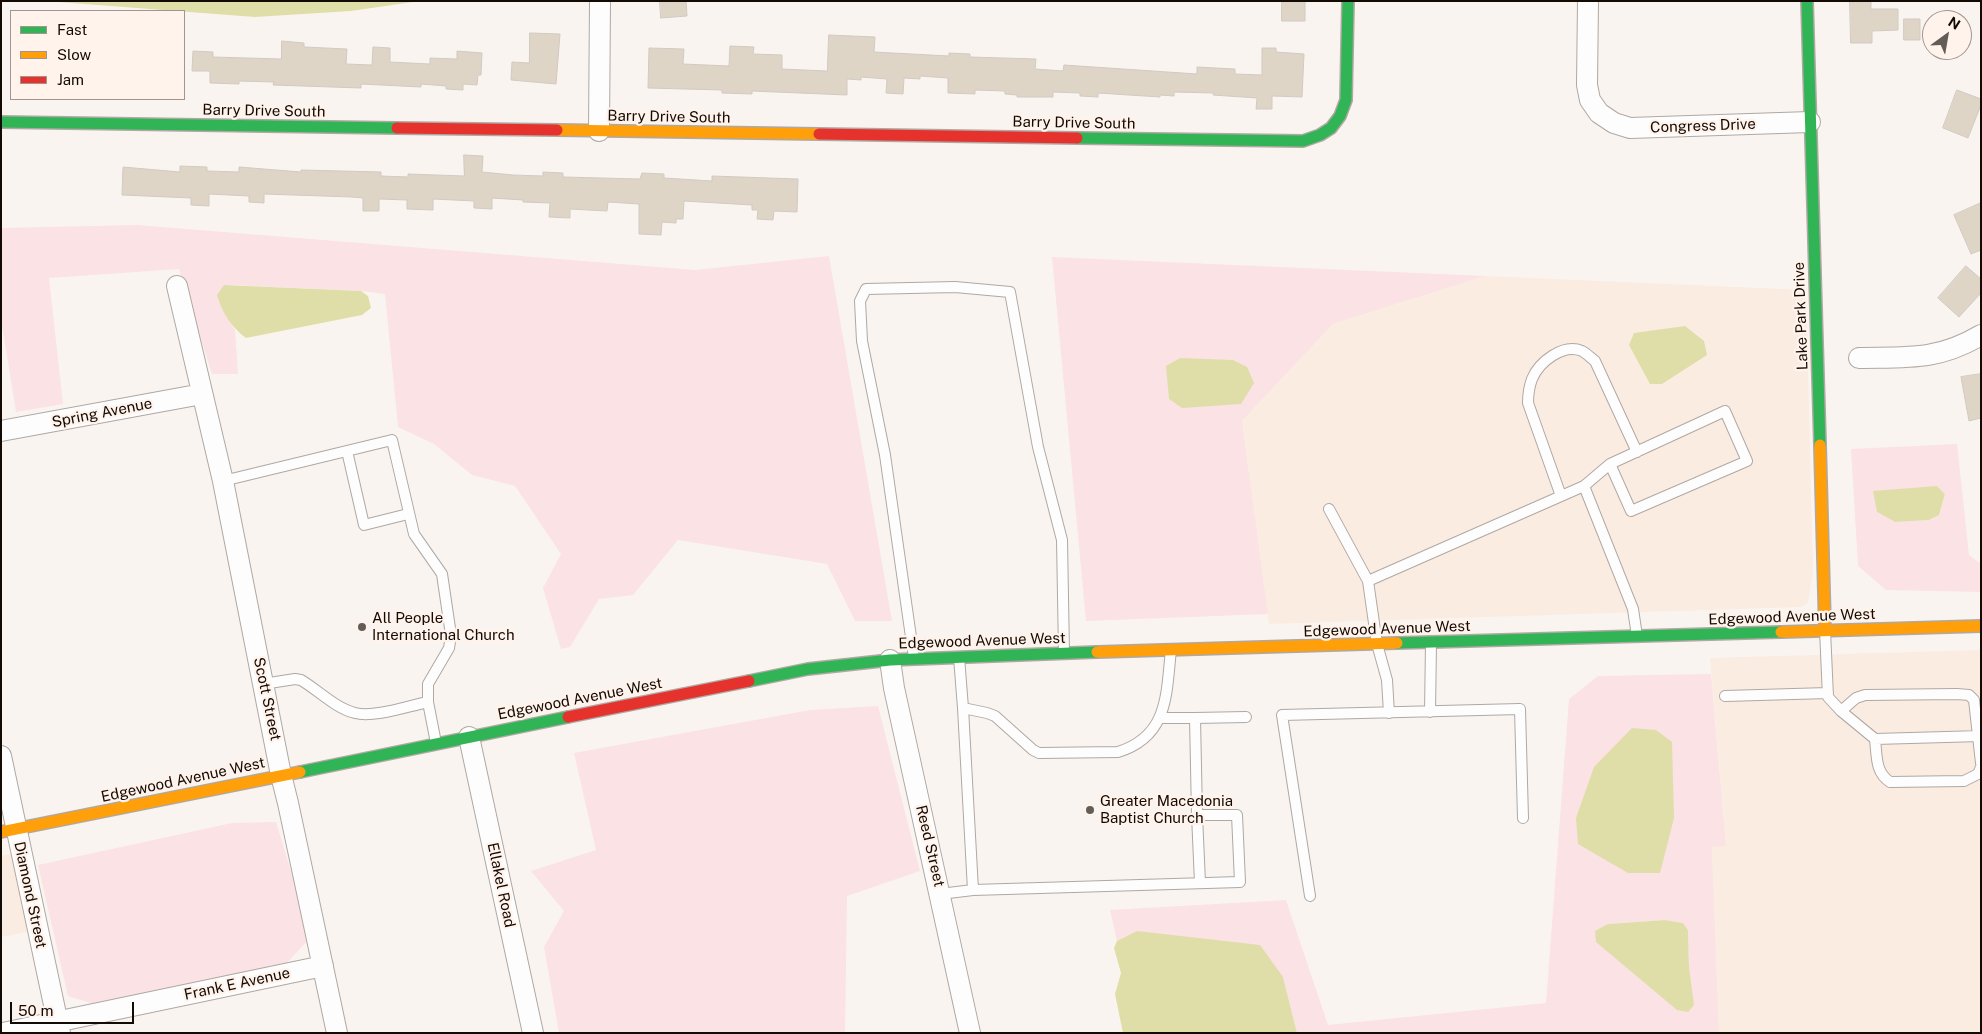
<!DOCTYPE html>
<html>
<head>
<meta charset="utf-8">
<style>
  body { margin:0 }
  #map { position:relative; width:1982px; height:1034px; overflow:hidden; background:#faf4f0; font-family:"Public Sans",sans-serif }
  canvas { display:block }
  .frame { position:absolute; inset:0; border:2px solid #130a04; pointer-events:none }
  .legend { position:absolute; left:10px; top:10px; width:175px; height:90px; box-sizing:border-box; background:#fff3eb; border:1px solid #a1968f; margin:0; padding:6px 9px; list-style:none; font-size:15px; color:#130a04 }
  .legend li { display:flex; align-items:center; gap:10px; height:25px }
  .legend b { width:25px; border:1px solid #a1968f }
  .north { position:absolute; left:1922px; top:10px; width:50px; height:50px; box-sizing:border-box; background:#fff3eb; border:1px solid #a1968f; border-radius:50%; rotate:32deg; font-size:14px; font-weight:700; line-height:20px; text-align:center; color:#130a04 }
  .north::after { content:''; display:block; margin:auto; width:18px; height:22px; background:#645c57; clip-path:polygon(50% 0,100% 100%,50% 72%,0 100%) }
  .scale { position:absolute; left:10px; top:1002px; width:124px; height:22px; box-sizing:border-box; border:2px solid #130a04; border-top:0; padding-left:6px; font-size:15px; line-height:18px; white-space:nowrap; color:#130a04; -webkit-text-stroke:4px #fff3eb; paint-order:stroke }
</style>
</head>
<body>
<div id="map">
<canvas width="1982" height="1034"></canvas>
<div class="frame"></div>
<ul class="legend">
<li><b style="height:6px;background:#30b455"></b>Fast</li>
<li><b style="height:6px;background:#ff9f0a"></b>Slow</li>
<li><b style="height:6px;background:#e5322d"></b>Jam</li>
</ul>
<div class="north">N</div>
<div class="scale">50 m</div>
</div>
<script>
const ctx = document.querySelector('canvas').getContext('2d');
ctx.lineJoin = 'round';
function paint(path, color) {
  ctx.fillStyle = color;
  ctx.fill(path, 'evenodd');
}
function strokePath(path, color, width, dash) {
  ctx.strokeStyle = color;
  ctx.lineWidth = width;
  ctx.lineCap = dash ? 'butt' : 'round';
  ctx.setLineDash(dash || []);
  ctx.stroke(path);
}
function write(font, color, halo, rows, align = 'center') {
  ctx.font = font + ' "Public Sans",sans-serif';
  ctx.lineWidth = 4.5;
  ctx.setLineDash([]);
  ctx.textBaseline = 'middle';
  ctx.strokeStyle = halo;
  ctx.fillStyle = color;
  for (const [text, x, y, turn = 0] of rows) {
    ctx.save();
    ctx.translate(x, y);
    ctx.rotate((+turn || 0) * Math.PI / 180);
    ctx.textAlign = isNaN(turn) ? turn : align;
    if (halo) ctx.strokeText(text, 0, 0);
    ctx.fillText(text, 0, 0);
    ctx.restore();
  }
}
const built = new Path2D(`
  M1485,276L1806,290L1813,571L1808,603L1801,607L1269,624L1242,421L1333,324Z
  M1981,650V1033H1719L1712,846H1726L1710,658Z
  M14,853L31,931L1,937V856Z`);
const green = new Path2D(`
  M137,225L695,270L829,256L892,621H855L827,564L678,540L633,595L599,599L570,647L561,649L543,588L561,554L515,486L472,475L434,444L398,427L385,294L361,291L231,285L218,300L235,330L238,374H212L179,269L49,278L63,404L16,412L1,319V228Z
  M1052,257L1485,276L1333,324L1242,421L1268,614L1086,621Z
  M1957,444L1969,555L1981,564V592L1886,590L1858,566L1851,449ZM1937,486L1945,494L1939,515L1929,520L1895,522L1877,512Z
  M1711,674L1726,846L1712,847L1719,1033H1297L1283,977L1137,931L1117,941L1110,910L1286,900L1328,1025L1546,1003L1569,699L1598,676ZM1665,920L1683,923L1688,930L1689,967L1608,924Z
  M878,706L920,871L847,896L845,1033H559L544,947L564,911L531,871L596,850L574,753L810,710Z
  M276,822L311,937L285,965L94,1004L68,996L38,865L232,823Z`);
const water = new Path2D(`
  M45,1H420L351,11L255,17Z
  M224,285L361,291L368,296L371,308L362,315L246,338C232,328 221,311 217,295Z
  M1685,326L1704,341L1707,355L1662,384H1650L1629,345L1634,333Z
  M1180,358L1233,360L1247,367L1254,383L1241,404L1182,408L1169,399L1166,366Z
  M1937,486L1945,494L1939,515L1929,520L1895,522L1877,512L1873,491Z
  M1632,728L1656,730L1672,742L1674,818L1660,873H1628L1578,844L1576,818L1594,767Z
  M1665,920L1683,923L1688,930L1689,967L1694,1005L1688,1012L1677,1010L1596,942L1595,931L1608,924Z
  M1137,931L1260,945L1283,977L1297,1033H1123L1115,994L1121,973L1114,948L1117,941Z`);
const building = new Path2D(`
  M660,1H686L687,16L661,18Z
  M1282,1H1305V21H1282Z
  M1850,1H1871V9H1898V30L1872,31V43H1851Z
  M1904,19H1920V40H1904Z
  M530,33L560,34L556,84L511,80L512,62L529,63Z
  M829,35L875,37L874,52L949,56V53L970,54V57L1036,59L1035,69L1063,71L1064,65L1197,74V67L1235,69V74L1262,75V48H1276V52L1304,54L1302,97L1272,96V109H1256L1257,98L1213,95L1214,93L1174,92V96L1160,95V97L1098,93V97L1080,96V93L1053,92V97H1017V95L1005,94V91L975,90V94L948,93V78L920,76V79L904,78L903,94L886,93L887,79L861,77V80L847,79V95L752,91V94L722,93V90L648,88L649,48L684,49L683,64L729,66L730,46L754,47L753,54L782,55V69L827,71Z
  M282,41L304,43V47L347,49L346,64L372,65L373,47L390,48V62L430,64V58L457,59V51L482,53L481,75H478L477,85L463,84V90L446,89V86L421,84V87L361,84V88L273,85L274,82L239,81V84L210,83V71H192L193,51L213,52V57L281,59Z
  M1957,90L1981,99V105L1968,138L1943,128Z
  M464,155L483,156L482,172L513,175L543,176V172L563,173V177L640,179L642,173L664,174V178L712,181V176L798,179L797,212L774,211L773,220L757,219L758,210H752V205L684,201L683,219H676V223L662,222L661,235L639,234V204L608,202L607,211L570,209V218L549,217L550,203L523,202V200L492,198V209L474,208V201L433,199V210L407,209V200L379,199V211H363V198L352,197L264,194V203L249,202V196L209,194V206L191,205V198L122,195L123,167L180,172V166L207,167V171L239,172V167L301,172V170L381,172V176L408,177V174L464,176Z
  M1981,203V250L1971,254L1954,215Z
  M1966,266L1981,279V293L1959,317L1938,298Z
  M1981,374V418L1969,421L1961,377Z`);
const lane = new Path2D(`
  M347,451L364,525L408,514
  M223,481L392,440L414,534L442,574L451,635L449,648L428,684V702
  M1584,486L1610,464L1725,411L1747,461L1631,511L1610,464
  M1561,496L1528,403C1528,394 1529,387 1532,379C1539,362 1563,343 1582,351C1586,353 1591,358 1595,361L1637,452
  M1329,509L1368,581
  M1825,630L1828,697L1841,711L1875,739L1981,736
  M959,657L963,708L987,713L995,716L1033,750L1039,753L1118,752C1169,736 1166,694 1171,650
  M914,658L885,455L862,341L860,301L866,289L955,287L1010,292L1038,447L1062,540L1064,653
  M263,684L295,679L301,680C318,690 335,708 355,713C374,718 408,706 428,702L436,743
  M1725,696L1828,693
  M963,708L973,890
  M1841,711L1856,698L1865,695L1957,694L1969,695L1974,700L1981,763
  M1430,712L1431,643
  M1389,713L1387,680L1377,644L1368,581L1584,486L1633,609L1637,636
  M1195,718L1246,717
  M1875,739C1877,756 1875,772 1890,782L1964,781L1978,774L1981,767
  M1197,815L1200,883
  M940,894L973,890L1240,882L1237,815H1197L1195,718H1160
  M1310,896L1282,715L1520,709L1523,818`);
const street = new Path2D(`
  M1588,1L1587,85L1590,100L1599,113L1614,123L1630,128L1810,122
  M599,131L600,1
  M177,286L223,481L281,775L288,803L337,1033
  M1859,358C1907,357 1937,361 1981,335
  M1,431L202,394
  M890,660L894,688L970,1033
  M469,737L533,1033
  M1,756L60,1033
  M3,1033L323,966`);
const fast = new Path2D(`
  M1807,1L1820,445
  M1,122L397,128
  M1077,138L1303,141L1320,135L1331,128L1340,116L1346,100L1348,1
  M1397,643L1781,632
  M749,681L808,669L890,660L1097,652
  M300,772L568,717`);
const slow = new Path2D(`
  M557,130L819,134
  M1820,445L1825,629
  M1781,632L1981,626
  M1097,652L1397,643
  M1,832L300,772`);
const jam = new Path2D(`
  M397,128L557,130
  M819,134L1077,138
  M568,717L749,681`);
const markers = [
  [362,627,5,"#645c57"],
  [1090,810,5,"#645c57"]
];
const streetNames = [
  ["Barry Drive South",264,111,1],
  ["Barry Drive South",669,117,1],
  ["Barry Drive South",1074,123,1],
  ["Congress Drive",1703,126,-2],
  ["Lake Park Drive",1801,316,-92],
  ["Spring Avenue",102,413,-11],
  ["Edgewood Avenue West",1792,617,-2],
  ["Edgewood Avenue West",1387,629,-2],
  ["Edgewood Avenue West",982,641,-2],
  ["Scott Street",267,699,78],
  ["Edgewood Avenue West",580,699,-11],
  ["Edgewood Avenue West",183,780,-12],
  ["Reed Street",930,846,77],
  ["Ellakel Road",501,885,78],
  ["Diamond Street",30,895,78],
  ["Frank E Avenue",237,984,-12]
];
const poiNames = [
  ["All People",372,618],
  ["International Church",372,635],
  ["Greater Macedonia",1100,801],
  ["Baptist Church",1100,818]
];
paint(built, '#fbece2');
paint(green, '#fbe2e4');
paint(water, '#dfdea9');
paint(building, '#dfd5c6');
strokePath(building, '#d0cac3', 1);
strokePath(lane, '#afa8a3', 12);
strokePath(street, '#afa8a3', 22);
strokePath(fast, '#afa8a3', 14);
strokePath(slow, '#afa8a3', 14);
strokePath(jam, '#afa8a3', 14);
strokePath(lane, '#fefdfd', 10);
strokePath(street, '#fefdfd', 20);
strokePath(fast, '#30b455', 11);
strokePath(slow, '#ff9f0a', 11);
strokePath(jam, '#e5322d', 11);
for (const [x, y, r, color] of markers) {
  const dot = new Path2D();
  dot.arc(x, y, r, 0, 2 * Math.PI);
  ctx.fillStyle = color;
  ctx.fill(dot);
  strokePath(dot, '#fff3eb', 2);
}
write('15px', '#130a04', '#fff3eb', streetNames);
write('15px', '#130a04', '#fff3eb', poiNames, 'left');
</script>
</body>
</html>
